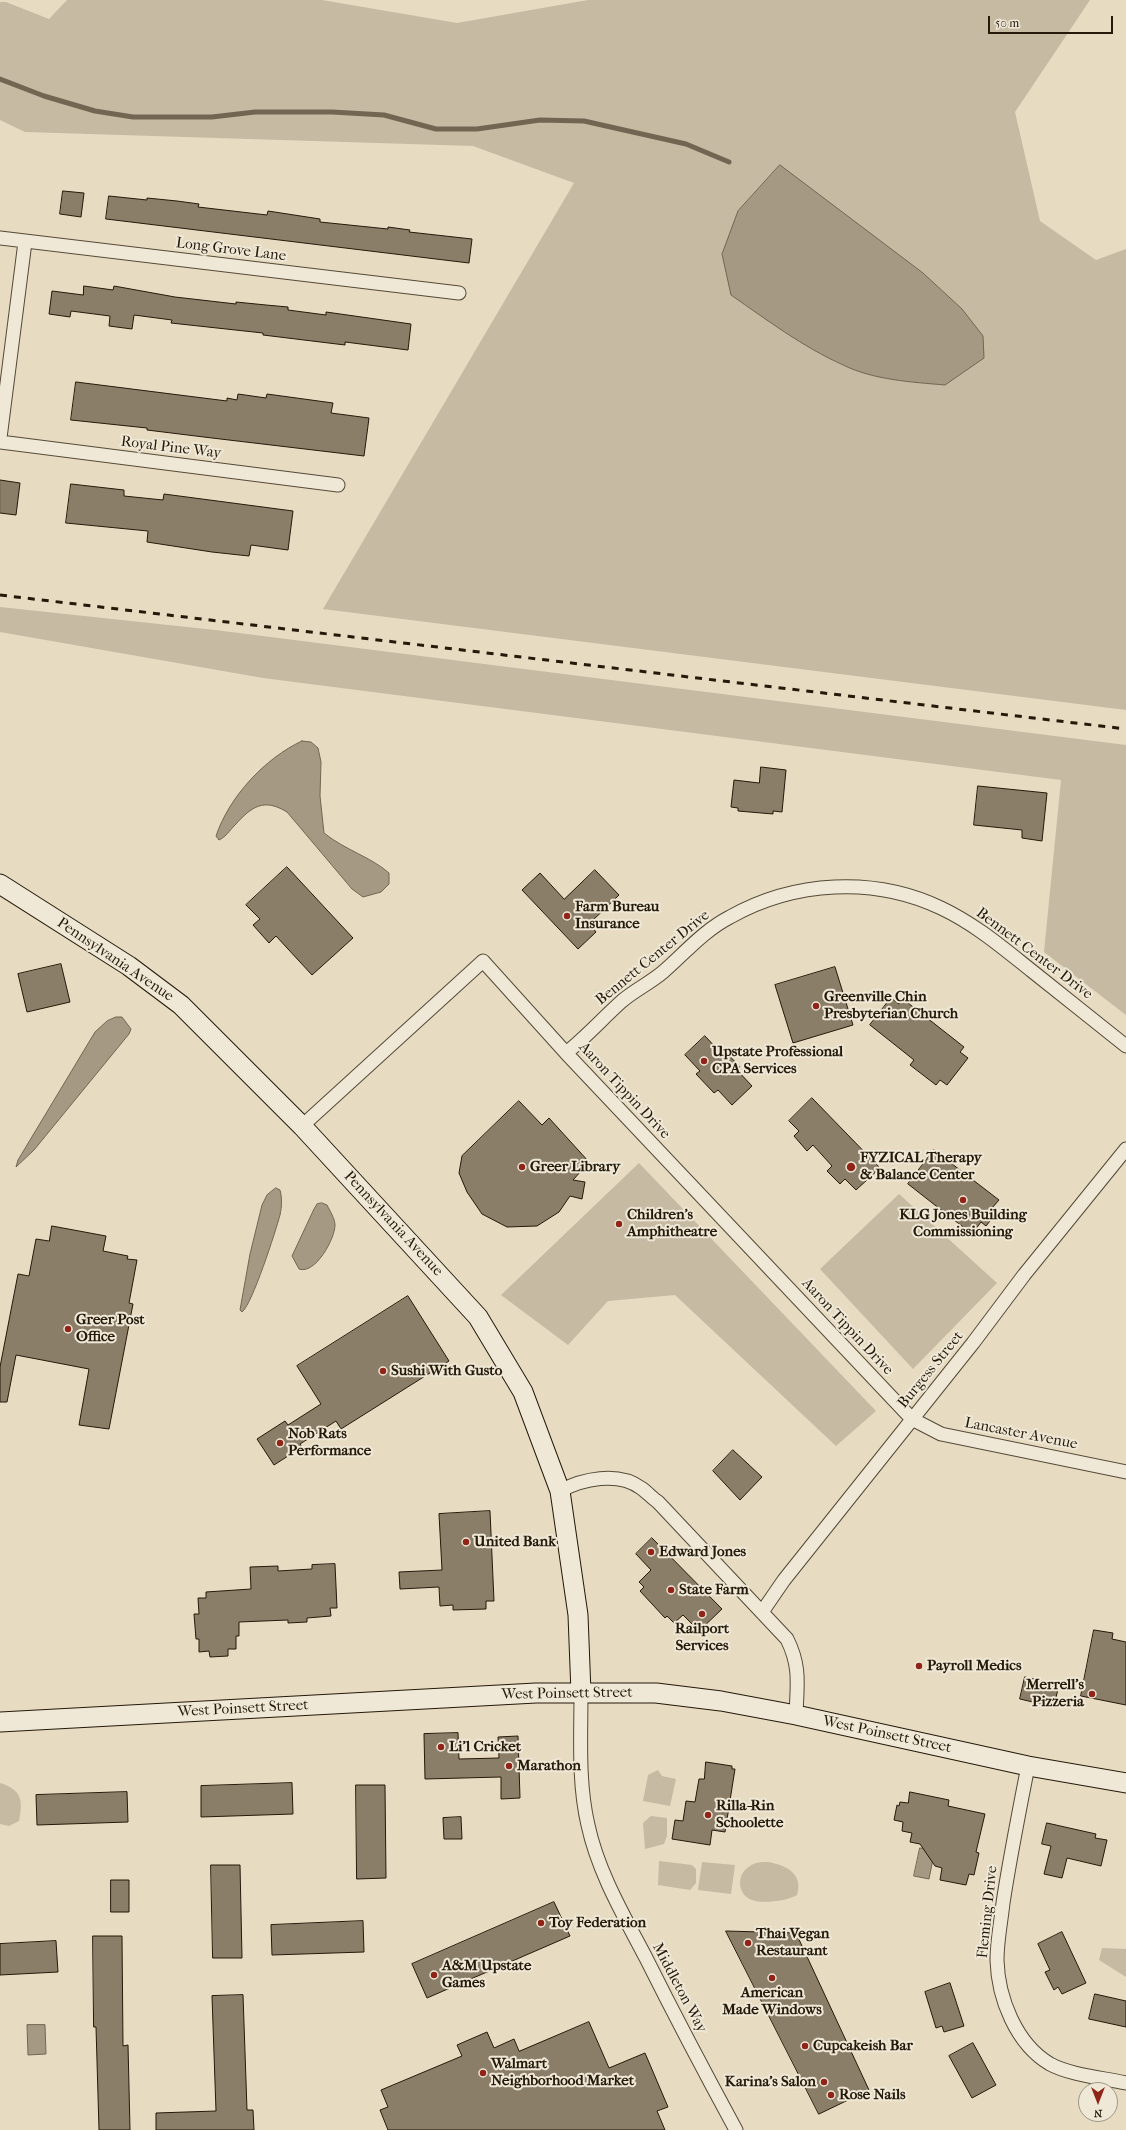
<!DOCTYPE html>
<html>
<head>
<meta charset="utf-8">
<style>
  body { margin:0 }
  #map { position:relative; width:1126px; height:2130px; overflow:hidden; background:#e7dbc2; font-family:"IM FELL French Canon",serif }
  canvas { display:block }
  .north { position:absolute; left:1078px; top:2082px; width:40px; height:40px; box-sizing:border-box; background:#efe8d7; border:1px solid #9e9585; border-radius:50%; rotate:180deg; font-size:11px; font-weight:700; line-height:16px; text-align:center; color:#251909 }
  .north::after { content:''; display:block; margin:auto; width:14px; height:18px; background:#8f2418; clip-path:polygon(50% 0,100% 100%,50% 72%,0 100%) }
  .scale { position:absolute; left:988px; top:16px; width:125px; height:18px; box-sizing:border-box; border:2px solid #251909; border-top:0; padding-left:5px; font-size:12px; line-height:14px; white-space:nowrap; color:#251909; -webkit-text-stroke:3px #efe8d7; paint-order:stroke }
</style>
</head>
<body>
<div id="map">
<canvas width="1126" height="2130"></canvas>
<div class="north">N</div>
<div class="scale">50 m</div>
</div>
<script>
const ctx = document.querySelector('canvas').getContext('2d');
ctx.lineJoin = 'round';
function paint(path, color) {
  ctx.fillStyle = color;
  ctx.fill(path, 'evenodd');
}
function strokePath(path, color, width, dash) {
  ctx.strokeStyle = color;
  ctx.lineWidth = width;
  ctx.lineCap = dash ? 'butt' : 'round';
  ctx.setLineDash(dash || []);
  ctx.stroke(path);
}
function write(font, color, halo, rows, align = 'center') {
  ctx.font = font + ' "IM FELL French Canon",serif';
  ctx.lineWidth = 4;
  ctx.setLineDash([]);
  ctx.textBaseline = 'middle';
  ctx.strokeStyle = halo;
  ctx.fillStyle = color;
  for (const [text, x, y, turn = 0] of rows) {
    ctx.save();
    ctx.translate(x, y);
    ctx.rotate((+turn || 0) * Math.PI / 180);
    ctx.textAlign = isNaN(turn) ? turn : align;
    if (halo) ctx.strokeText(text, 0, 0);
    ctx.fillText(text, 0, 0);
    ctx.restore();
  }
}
const green = new Path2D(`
  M67,0H322L457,23L588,0H1090L1015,112L1040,221L1096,260L1126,249V710L323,609L574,183L473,146L25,132L0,120V2H6L49,19ZM911,265L923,273L890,379L844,366L790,335L731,295Z
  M0,607L215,630L1126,745V1015L1044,952L1061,780L263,678L0,632Z
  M639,1163L876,1411L836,1446L675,1295L608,1301L568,1345L501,1295Z
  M899,1194L997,1283L913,1369L820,1269Z
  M658,1770L662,1776L676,1779L670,1806L643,1801L648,1775Z
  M0,1783C22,1790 23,1800 19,1821L9,1826L0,1824Z
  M651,1816L667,1818V1836L664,1844L645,1849L643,1823Z
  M659,1861L692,1865L696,1869V1883L690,1890L658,1885Z
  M702,1862L735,1865L731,1894L698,1890Z
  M768,1862C785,1865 804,1873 797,1895C787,1901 763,1904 752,1900C736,1894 737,1873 750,1866C755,1862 762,1862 768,1862Z
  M1102,1948L1126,1949V1977L1099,1960Z`);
const water = new Path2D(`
  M780,165L923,273L962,309L983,336L984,358L945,385C911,382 874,380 843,365C803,347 767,320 731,295L722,254L738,211Z
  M302,741L311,742L318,748L321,762L320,796L324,833C345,850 371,857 389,873V884L381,892L363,897L352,889L287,812C264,798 252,806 235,825C229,831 227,836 219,840L216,836C229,797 265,758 302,741Z
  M116,1017H122L131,1029L129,1034L34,1150L16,1167L18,1160L95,1032L107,1021Z
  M276,1188L280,1190C282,1198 282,1206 280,1215C276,1230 252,1305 242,1312L240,1310L250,1254L262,1205L267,1195Z
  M322,1203L327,1205C330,1211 335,1219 335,1225C335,1239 315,1275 299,1269L292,1256L314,1209L317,1204Z
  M920,1848L927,1849L933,1859L929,1879L914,1876Z
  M45,2025L46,2054L28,2055L27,2025Z`);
const stream = new Path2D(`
  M0,79L44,96L95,111L133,117H212L255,112H332L384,115L436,129H477L540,120L584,121L686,144L729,162`);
const building = new Path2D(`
  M63,191L84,193L81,217L60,214Z
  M109,196L147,200V198L177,201L199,204L198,207L267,215L268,211L320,219V222L388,229V227L410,230L409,232L472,239L469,263L106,219Z
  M84,286L113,290L114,286L175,297L236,304V302L266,305L288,307V310L326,315V312L411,324L408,350L345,342V345L263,335V333L171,323L172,320L134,315L132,329L109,326L110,316L71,311L70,317L49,314L52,291L83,295Z
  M76,382L227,401V398L237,400L238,394L266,398L267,394L333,403L331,413L369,418L364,456L212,438L147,430V428L71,420Z
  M0,480L20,483L16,515L0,513Z
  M71,484L124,490V496L163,500L164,494L293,511L288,550L251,545L249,556L212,552L147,542L148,531L66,523Z
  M761,767L786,770L782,812L773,811V814L738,811V808L731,807L734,780L759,783Z
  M978,786L1047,793L1042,841L1022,838V830L974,825Z
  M287,867L353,938L312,975L276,936L269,943L253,925L260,919L246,905Z
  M595,870L619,895L589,924L596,932L578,949L522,890L540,873L564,899Z
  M61,964L70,1002L27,1012L18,974Z
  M835,967L853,1025L793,1043L775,985Z
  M891,998L899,1004L903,999L964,1047L960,1052L968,1058L947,1085L940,1080L936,1085L910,1065L914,1060L870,1025Z
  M705,1036L720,1052L723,1049L740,1067L737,1070L752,1086L732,1105L718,1090L714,1093L696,1074L700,1071L685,1055Z
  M812,1098L880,1168L856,1190L845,1179L840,1184L827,1171L832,1166L813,1145L807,1151L794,1136L799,1131L789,1121Z
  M519,1101L542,1125L549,1118L589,1162L573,1180L585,1182L582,1199L570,1196L559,1212L537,1226L507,1227L482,1214L467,1192L459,1173L462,1156Z
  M934,1150L999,1200L992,1208L997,1212L986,1226L981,1222L972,1234L908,1184Z
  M52,1226L106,1236L103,1251L128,1256L127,1259L137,1260L129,1303L133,1304L109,1429L79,1425L89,1369L16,1355L7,1402H0V1367L18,1274L29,1276L36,1239L49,1241Z
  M408,1296L449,1361L341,1429L336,1421L300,1444L302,1447L274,1465L257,1439L285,1421L288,1425L321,1404L297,1366Z
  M733,1450L762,1477L740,1500L713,1471Z
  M490,1511L494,1601H486V1609L453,1610V1605L440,1606L439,1587L400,1589L399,1572L442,1570L439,1514Z
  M652,1538L722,1609L699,1631L683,1615L674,1623L667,1616L665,1618L640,1591L644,1587L639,1582L651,1570L636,1554Z
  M335,1564L337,1608H330L331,1616L307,1618V1622L288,1623V1620L239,1622V1636H236V1649H228V1656L210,1657L209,1651L199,1652V1639H196L194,1614H199L198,1598H206V1592L251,1589L250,1567L278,1566V1571L312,1569V1565Z
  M1094,1630L1113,1633L1112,1639L1126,1642V1705L1081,1696Z
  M1025,1677L1059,1684L1054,1707L1020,1699Z
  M458,1733L459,1759L499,1758L498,1737L518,1736L520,1798L501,1799V1777L425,1779L424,1734Z
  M706,1762L732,1766V1769H735L725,1832L712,1830L710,1845L672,1839L675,1820L683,1821L686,1801L695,1802L699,1779H704Z
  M292,1783L293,1814L201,1817V1786Z
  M356,1785H385L386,1878L357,1879Z
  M127,1792L128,1822L37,1825L36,1795Z
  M910,1792L949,1800L948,1806L985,1814L976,1852L979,1853L974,1875L969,1874L966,1885L940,1880L942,1868L935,1866L920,1844L910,1842L912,1833L902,1831L903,1822L894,1820L897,1805L899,1806L900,1802L908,1803Z
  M461,1817L462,1839H444L443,1818Z
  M1047,1823L1096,1834L1095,1838L1107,1840L1101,1866L1067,1858L1062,1878L1044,1874L1051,1846L1042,1844Z
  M211,1865H240L242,1958H213Z
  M111,1880H129V1912H111Z
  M554,1902L570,1936L427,1998L412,1964Z
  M363,1921L364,1952L272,1955L271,1925Z
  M726,1931L796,1933L869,2090L819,2114Z
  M1062,1932L1086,1983L1062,1994L1058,1987L1054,1990L1045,1972L1050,1970L1038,1944Z
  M93,1936H122L123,2046L128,2045L130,2130H99L96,2027H94Z
  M56,1941L58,1972L0,1975V1944Z
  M950,1983L964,2026L944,2032L942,2026L936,2028L925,1992Z
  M1095,1994L1126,2001V2027L1089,2019Z
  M243,1995L247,2110H253L254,2130H156V2113L216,2111L212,1996Z
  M589,2022L609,2068L645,2053L668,2107L657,2111L665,2130H388L380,2110L388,2107L381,2090L462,2056L457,2045L487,2032L494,2048L514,2039L519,2051Z
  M973,2043L996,2085L972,2098L949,2056Z`);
const street = new Path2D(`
  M0,238L459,293
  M0,438L25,242
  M0,442L338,485
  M566,1053C586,1037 603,1018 622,1001C635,990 650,983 663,972C685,953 703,931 730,917C794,881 874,876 941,908C975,924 1003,948 1032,971C1063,996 1095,1021 1126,1046
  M302,1126L483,961L566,1053L912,1419L941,1434L1126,1472
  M560,1491C582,1479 618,1471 641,1488C647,1492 652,1498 658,1502L787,1639C801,1667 797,1685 796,1715
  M762,1612L784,1580L973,1343L1024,1275L1126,1149
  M581,1693C581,1736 578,1783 588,1825C598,1872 624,1916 646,1958C675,2016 705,2073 736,2130
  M1028,1766C1019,1812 1010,1857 1003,1903C1001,1922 997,1941 997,1960C998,1998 1016,2044 1050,2064C1070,2075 1104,2078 1126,2083`);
const secondary = new Path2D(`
  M0,884L129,966L181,1005L302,1126L478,1317L523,1392L560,1491L578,1615L581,1693
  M0,1722L536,1693H656L721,1701L796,1715L1028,1766L1126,1783`);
const rail = new Path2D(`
  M0,595L1126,729`);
const markers = [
  [567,916,4,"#8f2418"],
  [816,1006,4,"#8f2418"],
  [704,1061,4,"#8f2418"],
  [522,1167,4,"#8f2418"],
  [851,1167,5,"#8f2418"],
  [963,1200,4,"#8f2418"],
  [619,1224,4,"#8f2418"],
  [68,1329,4,"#8f2418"],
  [383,1371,4,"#8f2418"],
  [280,1443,4,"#8f2418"],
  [466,1542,4,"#8f2418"],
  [651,1552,4,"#8f2418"],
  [671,1590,4,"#8f2418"],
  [702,1614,4,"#8f2418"],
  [919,1666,4,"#8f2418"],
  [1092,1694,4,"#8f2418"],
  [441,1747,4,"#8f2418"],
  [509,1766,4,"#8f2418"],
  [708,1815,4,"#8f2418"],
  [541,1923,4,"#8f2418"],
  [748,1943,4,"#8f2418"],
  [434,1975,4,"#8f2418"],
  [772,1978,4,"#8f2418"],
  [805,2046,4,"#8f2418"],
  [483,2073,4,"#8f2418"],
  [824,2082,4,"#8f2418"],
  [831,2095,4,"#8f2418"]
];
const streetNames = [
  ["Long Grove Lane",231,250,7],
  ["Royal Pine Way",171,448,7],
  ["Bennett Center Drive",1034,954,37],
  ["Bennett Center Drive",653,958,-39],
  ["Pennsylvania Avenue",115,960,34],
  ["Aaron Tippin Drive",624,1091,47],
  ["Pennsylvania Avenue",393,1224,47],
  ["Aaron Tippin Drive",847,1327,47],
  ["Burgess Street",931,1370,-51],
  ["Lancaster Avenue",1021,1434,11],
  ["West Poinsett Street",567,1694,-1],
  ["West Poinsett Street",243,1709,-3],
  ["West Poinsett Street",887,1735,12],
  ["Fleming Drive",988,1912,-84],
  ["Middleton Way",679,1988,62]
];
const poiNames = [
  ["Farm Bureau",575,907],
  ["Insurance",575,924],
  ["Greenville Chin",824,997],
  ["Presbyterian Church",824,1014],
  ["Upstate Professional",712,1052],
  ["CPA Services",712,1069],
  ["FYZICAL Therapy",860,1158],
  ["& Balance Center",860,1175],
  ["Greer Library",530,1167],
  ["Children's",627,1215],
  ["Amphitheatre",627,1232],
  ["KLG Jones Building",963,1215,"center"],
  ["Commissioning",963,1232,"center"],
  ["Greer Post",76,1320],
  ["Office",76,1337],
  ["Sushi With Gusto",391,1371],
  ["Nob Rats",288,1434],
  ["Performance",288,1451],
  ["United Bank",474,1542],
  ["Edward Jones",659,1552],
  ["State Farm",679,1590],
  ["Railport",702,1629,"center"],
  ["Services",702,1646,"center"],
  ["Payroll Medics",927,1666],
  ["Merrell's",1084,1685,"right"],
  ["Pizzeria",1084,1702,"right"],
  ["Li'l Cricket",449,1747],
  ["Marathon",517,1766],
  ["Rilla-Rin",716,1806],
  ["Schoolette",716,1823],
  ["Toy Federation",549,1923],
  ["Thai Vegan",756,1934],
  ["Restaurant",756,1951],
  ["A&M Upstate",442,1966],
  ["Games",442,1983],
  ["American",772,1993,"center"],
  ["Made Windows",772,2010,"center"],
  ["Cupcakeish Bar",813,2046],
  ["Walmart",491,2064],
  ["Neighborhood Market",491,2081],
  ["Karina's Salon",816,2082,"right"],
  ["Rose Nails",839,2095]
];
paint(green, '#c6baa3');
paint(water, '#a59983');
strokePath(water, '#726652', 1);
strokePath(stream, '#726652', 5);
paint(building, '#8a7e69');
strokePath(building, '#251909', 1);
strokePath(street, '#564a37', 15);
strokePath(secondary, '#251909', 21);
strokePath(street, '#efe8d7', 13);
strokePath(secondary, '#efe8d7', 19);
strokePath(rail, '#251909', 3, [7, 7]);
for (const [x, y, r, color] of markers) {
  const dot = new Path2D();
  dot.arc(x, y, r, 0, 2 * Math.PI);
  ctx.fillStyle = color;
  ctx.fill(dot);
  strokePath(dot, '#efe8d7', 1.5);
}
write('15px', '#251909', '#efe8d7', streetNames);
write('bold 15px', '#251909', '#efe8d7', poiNames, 'left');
</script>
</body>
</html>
